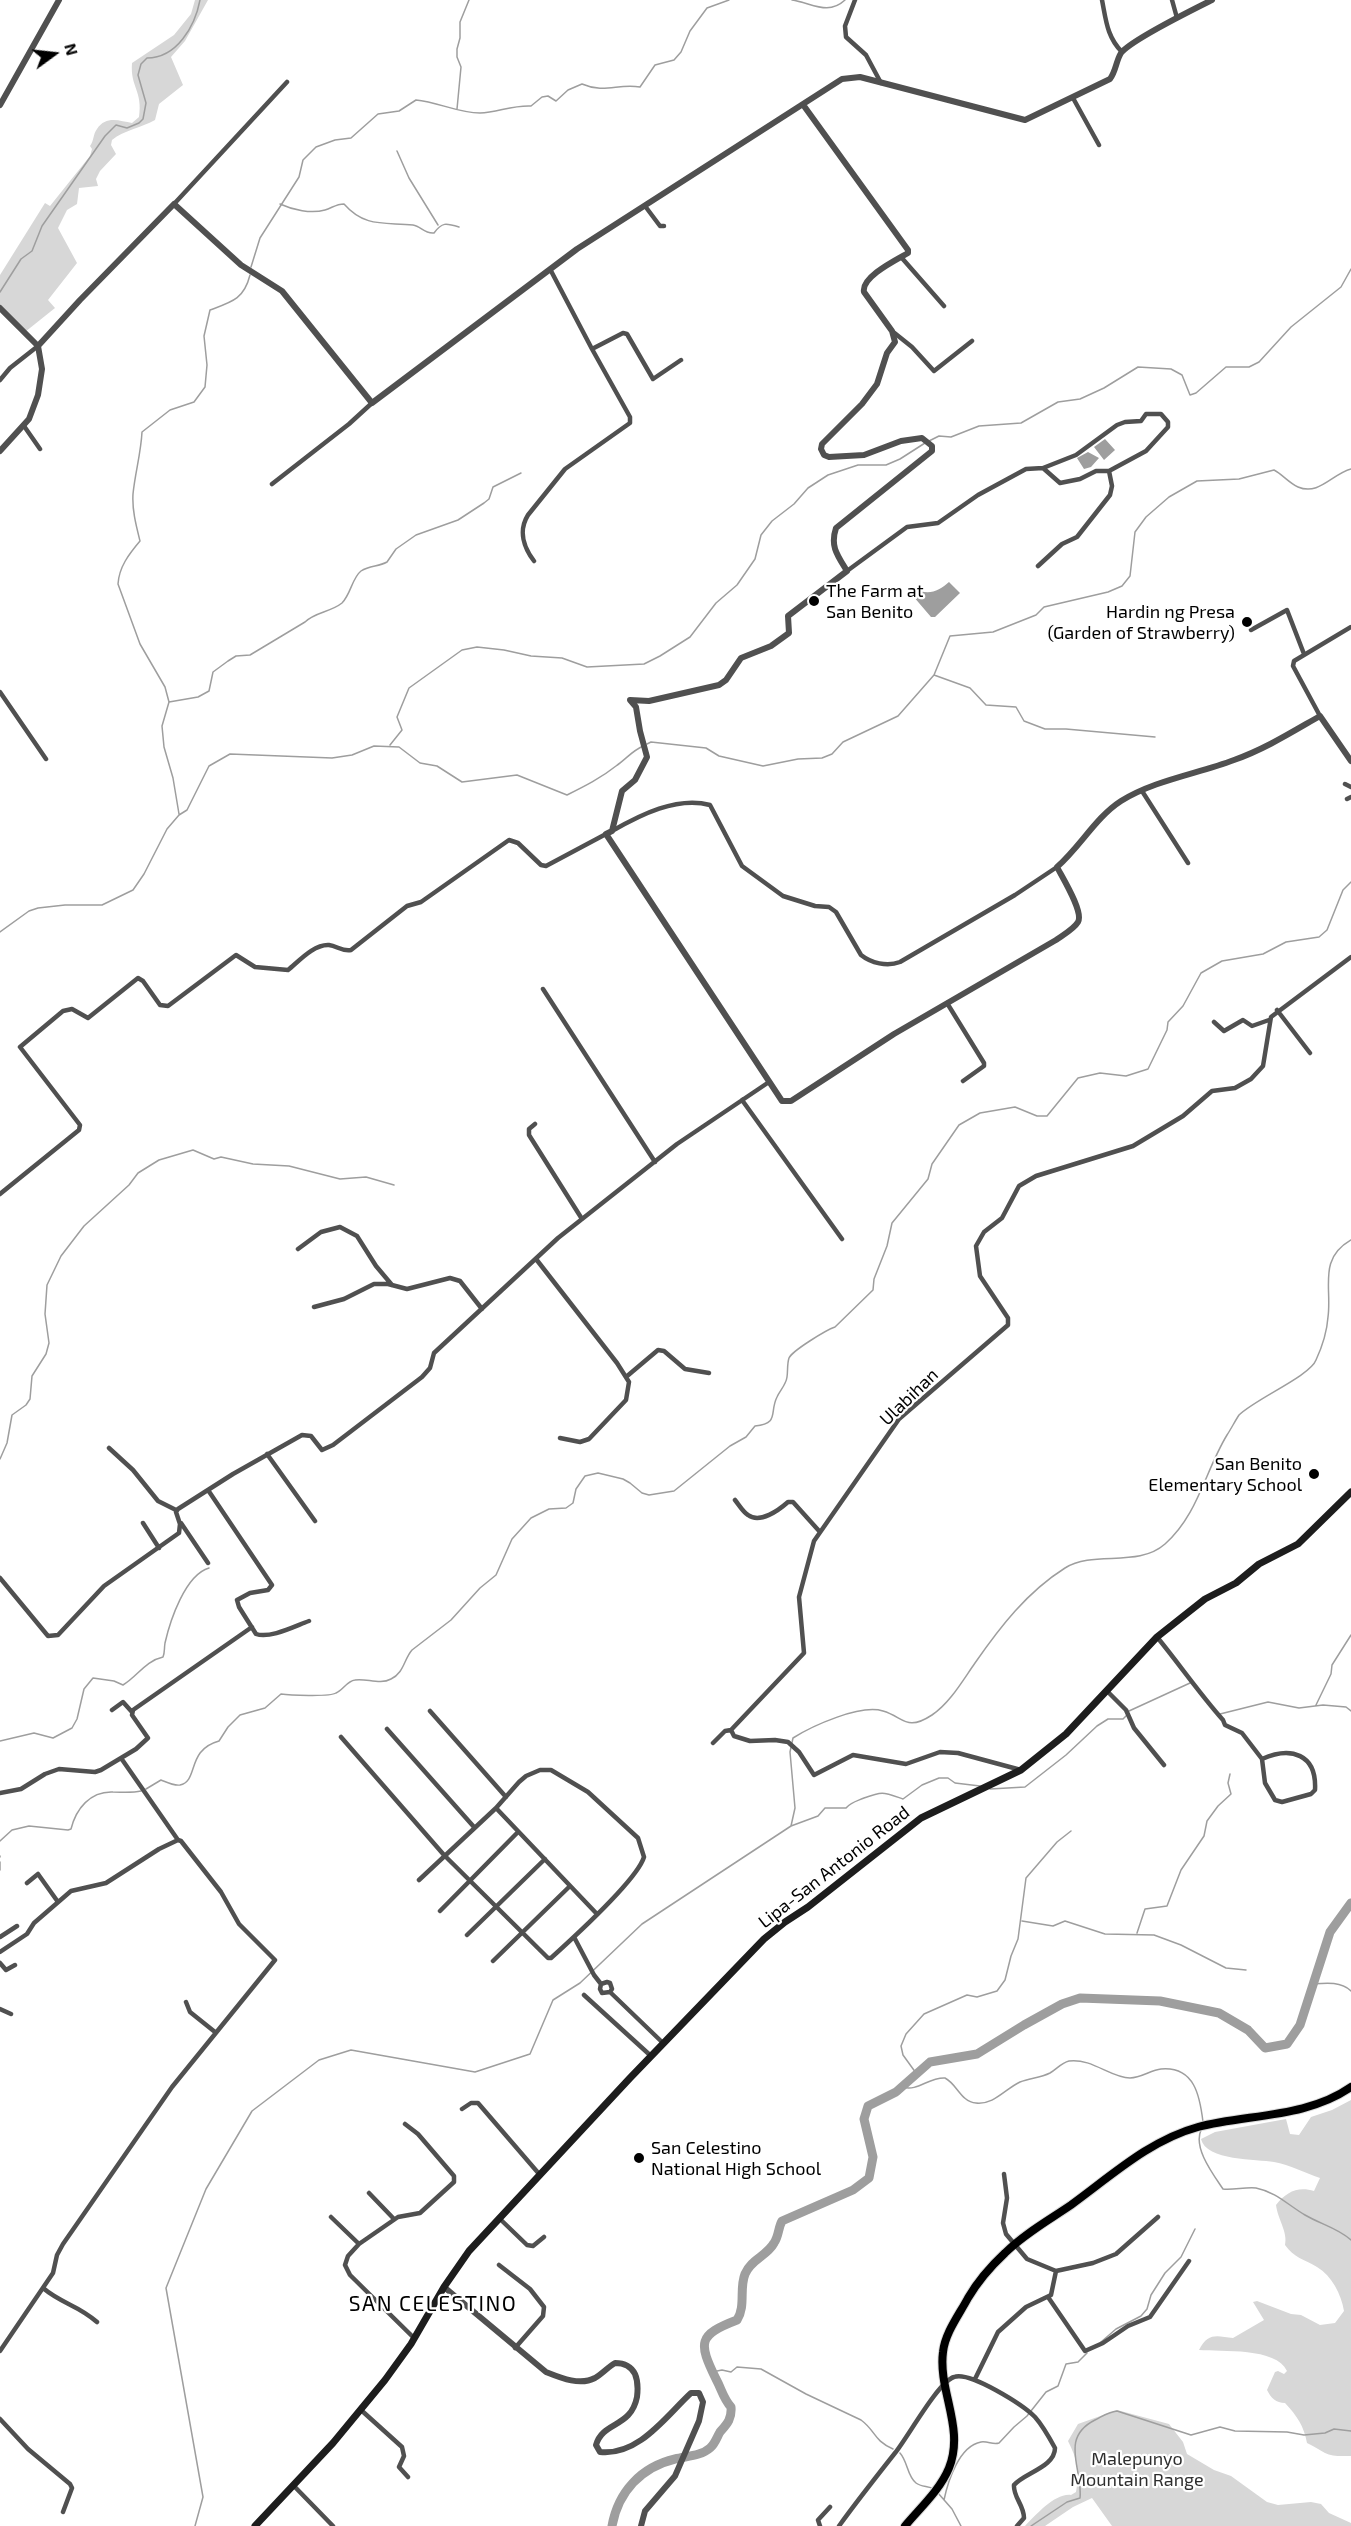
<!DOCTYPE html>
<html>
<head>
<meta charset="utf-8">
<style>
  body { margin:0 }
  #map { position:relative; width:1351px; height:2526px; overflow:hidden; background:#fff; font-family:"Exo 2",sans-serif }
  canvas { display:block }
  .north { position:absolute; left:24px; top:24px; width:60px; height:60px; -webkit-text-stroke:4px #fff; paint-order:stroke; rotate:75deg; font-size:16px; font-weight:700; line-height:24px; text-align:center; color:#000 }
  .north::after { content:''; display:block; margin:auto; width:21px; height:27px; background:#000; clip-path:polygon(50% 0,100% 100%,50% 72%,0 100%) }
</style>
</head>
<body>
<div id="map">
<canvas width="1351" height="2526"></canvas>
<div class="north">N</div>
</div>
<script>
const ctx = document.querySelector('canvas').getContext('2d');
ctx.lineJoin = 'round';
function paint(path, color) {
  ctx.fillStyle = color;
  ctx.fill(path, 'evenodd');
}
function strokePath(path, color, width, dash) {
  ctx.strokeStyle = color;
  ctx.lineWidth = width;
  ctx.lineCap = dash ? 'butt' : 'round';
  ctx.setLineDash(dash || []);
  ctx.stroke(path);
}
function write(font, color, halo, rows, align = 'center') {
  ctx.font = font + ' "Exo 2",sans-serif';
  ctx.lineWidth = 4.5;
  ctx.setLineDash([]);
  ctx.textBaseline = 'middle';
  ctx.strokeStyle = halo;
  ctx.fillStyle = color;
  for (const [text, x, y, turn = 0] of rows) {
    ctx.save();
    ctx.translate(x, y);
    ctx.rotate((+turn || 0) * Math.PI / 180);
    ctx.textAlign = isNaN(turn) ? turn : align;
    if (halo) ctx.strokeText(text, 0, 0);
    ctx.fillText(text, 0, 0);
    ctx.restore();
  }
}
const green = new Path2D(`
  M195,0H208L185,41L171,57L183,85L159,104L155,120C141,128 124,130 112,140L111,145L116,154L100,171L96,179L98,186L79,188L77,204L67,210L58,228L77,263L48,300L55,308L25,332L0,308V275L45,203L50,206L90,156L92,149L90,146C94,141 93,134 97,129C106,115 120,121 132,123L139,117C143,91 130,87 132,63L174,35L191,14Z
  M1351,2100V2456C1343,2456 1332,2457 1325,2453C1319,2450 1314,2446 1307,2443C1304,2426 1297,2416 1285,2403C1276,2403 1271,2398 1267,2390L1275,2372L1278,2371L1284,2374L1287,2371C1276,2347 1222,2352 1199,2350C1208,2332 1217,2336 1233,2338L1264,2320L1253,2302L1257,2301L1291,2314L1301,2315L1320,2325L1335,2323L1344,2311C1341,2294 1332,2276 1317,2267C1304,2259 1294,2258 1285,2245C1288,2232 1278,2220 1276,2205C1286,2192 1298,2186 1314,2191L1320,2178C1305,2173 1290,2165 1274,2162C1257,2159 1206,2161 1201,2139L1215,2132L1286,2119L1290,2134L1299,2135L1311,2117L1332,2110Z
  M1117,2410L1169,2424L1183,2442L1187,2454L1214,2470L1231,2476L1267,2502L1278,2505L1311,2502L1321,2504L1329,2513L1351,2523V2526H1112L1092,2498L1073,2507L1045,2526H1025C1036,2515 1055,2493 1071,2495L1076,2492C1080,2471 1077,2459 1068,2441L1078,2424Z`);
const water = new Path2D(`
  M1105,439L1115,450L1104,460L1094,447Z
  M1088,452L1099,458L1091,467L1084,469L1077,458Z
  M949,582L960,593L935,617H931L913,596L919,588L921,591C931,595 941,589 949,582Z`);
const stream = new Path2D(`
  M792,0C812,3 828,16 845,0
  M457,109L461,67L457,57V49L460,38V22L469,0
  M397,151L409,178L438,225
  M280,204C293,210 311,214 325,210C332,208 336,204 344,204C365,228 385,222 413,225C421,226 424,234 434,233C442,222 446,223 459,227
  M251,267L260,238L299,177L303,160L316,147L335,140L351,138L378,114L399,111L416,100C438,102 458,113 480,113C498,112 513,105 531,106L542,97L548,96L556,101L568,90L582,84C605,94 618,83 640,87L655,65L674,60L681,52L690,31L707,8L729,0
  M0,292L21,259L32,251L42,226L105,136L116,125L127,128L139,123L143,119L146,103L138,75L141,64L147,58C177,58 195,26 200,0
  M929,441L939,436L951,437L979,426L1021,423L1058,402L1080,399L1104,388L1138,367L1171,369L1182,375L1190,395L1196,393L1226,367H1249L1259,362L1291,327L1341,287L1351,269
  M934,675L970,688L986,705L1016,707L1024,721L1045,729H1066L1155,737
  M169,702L198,697L209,691L213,672L228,661L236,656L250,655L305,622C315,612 331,612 342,603C351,594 352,578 361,571C370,565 378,567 387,562L396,549L416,535L458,520L484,503L489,499L493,487L521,473
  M647,744L651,742L706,748L719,756L763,766L798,759L822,758L832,754L843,742L898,716L934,675L950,636L993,632L1036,615L1044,607L1108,592L1122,586L1130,576L1135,532L1146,517L1169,497L1197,481L1239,479L1274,470C1282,474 1289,483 1298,487C1319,496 1332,474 1351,469
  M390,745L402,730L397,717L409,688L462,650L477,647L504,650L531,656L562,658L587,667L644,664L660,656L690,637L716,603L737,585L755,559L761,535L772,521L794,504L808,488L828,475L858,465H886L900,459L925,443
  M179,814L173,778L164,747L162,726L169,702L165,687L140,644L118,584C119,567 129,554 140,541C136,525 132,510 133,494C135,473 141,453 142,432L170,410L194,402L205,387L207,365L204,336L210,310C232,302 244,299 250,275
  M0,932L29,911L38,908L65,905H102L133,890L144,874L167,829L179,815L187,810L209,766L230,754L332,758L352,755L374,746L399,747L420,763L437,766L462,782L517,775L567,795C585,786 601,778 616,766C626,759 632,751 643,746
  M0,1459L7,1443L12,1415L26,1405L30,1399L32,1376L46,1354L49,1343L45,1314L47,1285L61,1256L84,1226L129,1185L138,1173L159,1160L193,1150L214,1159L221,1157L253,1164L289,1166L340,1179L366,1177L394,1185
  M1316,1705L1331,1674L1332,1665L1351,1635
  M1129,1711L1190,1683
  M1220,1714L1268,1702L1299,1708L1323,1705L1346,1707L1351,1711
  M0,1741L34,1733L53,1738L72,1728L77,1719L84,1689L93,1678L114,1681L123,1685C138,1676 145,1661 163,1657C165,1652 164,1649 165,1643C170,1621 185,1575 209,1568
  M146,1789L161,1780C166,1782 174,1786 180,1785C199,1781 186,1750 219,1741L228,1727L240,1715L265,1708L281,1694C288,1695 330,1697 336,1693C343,1690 347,1681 355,1680C366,1678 380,1685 391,1679C404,1673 404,1659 412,1650L451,1620L480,1588L496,1575L512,1539L531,1518L549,1509L566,1508L573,1503L576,1489L585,1476L598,1473L623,1479L630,1483L642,1493L649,1495L674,1491L730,1446L746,1437L755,1426C780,1423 769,1413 777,1397C780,1390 786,1385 787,1377C788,1370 787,1364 789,1358C792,1351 826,1330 835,1327L873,1290L874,1279L887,1246L892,1223L928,1179L932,1164L959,1125L980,1113L1015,1107L1037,1116H1047L1078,1078L1100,1073L1126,1076L1148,1069L1167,1030L1168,1022L1183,1006L1201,973L1222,961L1263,954L1286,942L1319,937L1327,930L1343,890L1351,882
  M990,1789L1025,1787L1066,1755L1097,1726L1108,1719H1123L1127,1715
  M791,1826L795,1808L790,1752L793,1738C812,1726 860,1704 883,1711C904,1717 906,1732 932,1715C950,1703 963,1680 975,1663C1000,1627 1027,1592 1065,1568C1094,1550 1138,1568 1165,1544C1198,1515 1205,1471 1227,1435C1231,1429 1235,1421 1239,1415C1255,1399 1310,1376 1316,1360C1322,1347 1327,1331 1328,1317C1332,1287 1318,1259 1351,1240
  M0,1841L12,1830L29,1826L68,1830L71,1829C76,1809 90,1791 113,1792C123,1792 132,1793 141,1791
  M0,1856V1857
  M0,1862V1870
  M1022,1921L1053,1926L1065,1921L1105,1934L1154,1935L1181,1945L1226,1968L1246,1970
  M1137,1933L1145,1909L1167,1906L1181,1870L1204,1836L1207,1821L1218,1806L1231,1794L1228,1783L1230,1774
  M1312,1984C1325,1983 1341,1981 1351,1991
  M916,2073L903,2055L901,2046L906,2034L924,2014L967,1995L977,1997L997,1991L1005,1980L1011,1956L1018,1939L1026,1878L1057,1842L1071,1831
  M903,2087C917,2092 929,2077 945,2078C957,2084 961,2102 976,2103C994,2105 1005,2089 1020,2082C1030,2078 1040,2078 1050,2073C1057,2069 1061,2063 1069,2061C1092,2058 1111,2078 1130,2078C1141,2078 1151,2070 1161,2069C1195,2066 1200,2097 1203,2122
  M1201,2130C1193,2148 1213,2174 1223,2189C1234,2190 1245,2187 1256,2188C1276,2192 1288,2205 1305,2215C1320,2224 1338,2228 1351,2240
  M1101,2342L1116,2329L1141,2316L1147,2309L1151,2295L1165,2273L1181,2257L1195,2229
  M712,2372L722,2370L731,2372L737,2367L761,2369L806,2394L861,2420C876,2431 873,2440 893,2449
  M900,2453C908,2462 907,2476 916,2483C921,2487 928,2486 934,2489
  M938,2493L952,2509L961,2526
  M944,2500C948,2481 959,2446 981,2442C988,2441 993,2445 999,2443L1014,2427L1027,2416L1046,2392L1058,2386L1066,2364L1078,2362L1087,2353
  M195,2526L203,2497L166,2288L206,2189L252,2111L319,2060L351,2050L475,2072L530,2054L553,2000L580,1983L642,1924L791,1826L818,1816L825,1808H846C851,1802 857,1801 864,1798C883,1791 883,1792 903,1799L922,1785L939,1778H948L955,1783L980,1786
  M1031,2526L1067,2502L1080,2498C1083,2469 1059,2438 1095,2420C1103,2416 1108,2412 1117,2411L1191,2435L1220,2427L1235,2431L1287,2432L1304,2435L1325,2433L1334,2429L1351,2431`);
const river = new Path2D(`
  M612,2526C618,2492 641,2467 675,2459C687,2456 701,2456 710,2448C715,2444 717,2437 720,2432C727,2424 732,2419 731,2407C723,2398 722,2390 716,2379C698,2342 698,2335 737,2320C746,2306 739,2289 745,2274C751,2259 767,2256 774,2243C779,2236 778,2228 782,2221L853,2190L869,2178L873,2157L864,2119L868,2106L896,2092L930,2062L977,2054L1024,2025L1062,2004L1080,1998L1160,2001L1219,2013L1248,2030L1265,2048L1287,2044L1300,2025L1330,1932L1351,1903`);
const minor = new Path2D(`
  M855,0L845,26L846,37L866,55L881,83
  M1102,0C1106,20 1107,37 1122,52
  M1172,0L1177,18
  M1073,98L1099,145
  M174,204L287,82
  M645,206L660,226H664
  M901,257L944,306
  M550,269L592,349L623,333L627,334L653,379L681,360
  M892,331L912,347L934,371L972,341
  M0,380L10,368L38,346
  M24,426L40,449
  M272,484L349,424L372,403
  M534,561C524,548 518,531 528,515L565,469L630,423V417L592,349
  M1038,566L1062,544L1077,537L1110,495L1112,486L1109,471
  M847,571L907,527L938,523L978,495L1026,469L1043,468L1060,483L1080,479L1096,471H1109L1146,451L1168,427V422L1161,414H1146L1141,421L1125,422L1117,425L1076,455L1043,468
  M1251,630L1287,610L1304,654
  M0,692L46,759
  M1320,716L1293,666L1294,661L1351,627
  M1345,784L1351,787
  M1142,791L1188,863
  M1347,799L1351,797
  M612,831C640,815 677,796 710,805L742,866L783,896L815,906L829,907L836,912L861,955C871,963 887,967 900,962L1015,895L1057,867
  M543,989L655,1162
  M947,1003L984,1063V1066L963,1081
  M1277,1010L1310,1053
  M1214,1022L1224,1031L1243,1020L1252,1026L1269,1020
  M742,1100L842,1239
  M535,1124L529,1129V1135L582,1219
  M0,1194L79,1130L80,1125L20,1047L63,1011L72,1009L88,1018L138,978L143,981L160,1005L168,1006L236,955L255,967L288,970C299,961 314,944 329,945C337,946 343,952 351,950L407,906L421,902L509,840L518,843L541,865L546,866L606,834
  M298,1249L321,1232L340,1227L357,1236L376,1266L392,1285
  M536,1259L617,1363L629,1382L626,1400L589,1439L580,1442L560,1438
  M314,1307L344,1299L374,1284H388L407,1289L450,1278L460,1281L482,1309
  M626,1377L658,1350L664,1351L685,1369L709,1373
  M109,1448L133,1470L158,1501L176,1510
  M267,1454L315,1521
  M208,1490L272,1585L268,1590L250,1593L237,1600L239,1607L256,1634C270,1639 295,1626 309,1621
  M735,1500C739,1505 743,1512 748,1515C760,1524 779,1510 788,1502H793L820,1532
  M143,1523L159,1548
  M181,1523L208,1563
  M0,1578L48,1636L58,1635L104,1586L179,1533L180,1524L176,1512L178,1509L233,1474L302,1435L311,1436L322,1450L333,1445L422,1377L430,1368L434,1353L558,1238L677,1144L769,1082
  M1157,1637C1180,1665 1199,1693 1223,1720L1225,1725L1242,1733L1262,1759L1265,1783L1275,1800L1282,1802L1311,1794L1315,1790C1317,1754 1291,1746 1262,1759
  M1107,1691L1126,1710L1134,1728L1164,1765
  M112,1710L123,1702L132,1712
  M430,1711L506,1797
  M387,1729L474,1827
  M341,1737L444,1855L548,1958H551C572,1939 637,1880 644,1857L638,1838L588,1792L551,1770H540L526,1776L519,1782L496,1808L419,1880
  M713,1743L725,1731L731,1730
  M1021,1770L958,1753L940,1752L906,1764L853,1755L814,1775L799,1752L788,1742L775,1740L750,1741L734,1736L731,1730L804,1653L799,1597L814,1541L899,1419L1008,1325V1318L980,1276L976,1246L984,1232L1002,1218L1019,1186L1036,1176L1133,1146L1183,1116L1212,1091L1235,1088L1251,1079L1263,1066L1271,1017L1351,957
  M0,1793L21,1789L45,1774L59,1769L95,1772L101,1770L136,1749L148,1738L132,1715L133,1710L252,1627
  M496,1808L596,1913
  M27,1883L38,1874L58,1902
  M440,1911L518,1832
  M467,1935L545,1859
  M0,1937L17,1926
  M574,1937L594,1975L601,1984
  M0,1952L27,1934L34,1923L71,1891L106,1883L159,1849L178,1840
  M493,1961L570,1886
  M0,1963L6,1970L15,1965
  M610,1992L612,1989L610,1983L607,1982L601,1984L600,1989L602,1993L610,1992L663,2043
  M584,1995L651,2056
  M186,2002L190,2012L215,2032
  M0,2009L11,2014
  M462,2109L471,2103H478L540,2175
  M405,2124L418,2134L454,2176V2182L420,2213L398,2217L359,2244L348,2256L345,2265L350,2275L414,2338
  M1004,2174L1007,2198L1003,2223L1006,2234L1027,2259L1056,2271
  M369,2193L394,2219
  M331,2217L359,2244
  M500,2219L527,2245L533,2246L544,2237
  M499,2265L530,2289L544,2307L543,2316L515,2348
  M43,2288C62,2304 78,2305 97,2322
  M1048,2297L1085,2351L1103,2343L1128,2326L1150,2317L1189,2261
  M0,2351L53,2273L57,2255L63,2244L172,2087L275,1960L239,1924L221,1892L181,1841L178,1840L121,1758
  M975,2379L998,2332L1026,2307L1051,2295L1056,2271L1093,2263L1116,2254L1158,2217
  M361,2410L402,2447L404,2456L399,2467L408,2477
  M0,2419L28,2449L70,2484L72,2488L63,2512
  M293,2485L333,2526
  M820,2526L818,2520L830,2507
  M839,2526C857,2501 876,2477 895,2453C908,2437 938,2382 954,2377C970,2371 1023,2405 1035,2417C1043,2426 1049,2437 1055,2448C1055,2467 1024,2473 1014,2485C1013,2497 1024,2505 1024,2518L1017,2526`);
const tertiary = new Path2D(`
  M0,105L59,0
  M804,106L908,250V253C896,260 861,277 864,292L892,331L895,342L887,353L877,384L862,404L822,444L821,449L824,455L829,457L864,455L901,441L922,438L932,446V451L836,528C830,546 837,555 847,571L788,616L789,633L771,646L741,658L726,680L719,685L649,701L630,700L636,707L640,731L647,757L635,780L622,791L612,831L606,834L782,1101H791L894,1034L1056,940C1063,935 1074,929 1078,922C1084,912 1062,877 1057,867C1080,847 1096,817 1121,801C1155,780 1197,774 1234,760C1265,749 1292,732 1320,716L1351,761
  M0,308L38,346L42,369L38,395L29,419L0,451
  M38,346L80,300L174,204L241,265L282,291L372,403L577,249L842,79L860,77L1025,120L1110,79C1116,71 1116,61 1121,53C1131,40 1194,9 1212,0
  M444,2287L546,2372C561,2378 580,2386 595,2378C602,2374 608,2367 615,2363C624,2363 631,2366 635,2374C638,2381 638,2389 637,2397C631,2428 603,2421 596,2445L600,2452C639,2456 666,2416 691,2393H699L703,2402L699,2421L675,2476L645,2511L641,2526`);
const secondary = new Path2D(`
  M255,2526L333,2443L385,2380L411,2344L444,2287L469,2251L630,2078L764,1939L785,1922L808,1907L921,1818L1021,1770L1066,1734L1157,1637L1205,1599L1236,1583L1259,1564L1298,1544L1351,1492`);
const primary = new Path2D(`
  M905,2526C920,2508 940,2490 949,2468C965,2428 938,2391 943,2352C945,2333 959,2315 968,2298C978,2281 990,2267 1005,2253C1024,2234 1049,2220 1071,2205C1111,2176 1150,2140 1198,2127C1248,2114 1307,2118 1351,2087`);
const markers = [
  [814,601,6,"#000"],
  [1247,622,6,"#000"],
  [1314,1474,6,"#000"],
  [639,2158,6,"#000"]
];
const poiNames = [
  ["The Farm at",826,591],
  ["San Benito",826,612],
  ["Hardin ng Presa",1235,612,"right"],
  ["(Garden of Strawberry)",1235,633,"right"],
  ["San Benito",1302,1464,"right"],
  ["Elementary School",1302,1485,"right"],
  ["San Celestino",651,2148],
  ["National High School",651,2169]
];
const streetNames = [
  ["Ulabihan",909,1397,-44],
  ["Lipa-San Antonio Road",834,1867,-38]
];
const parkNames = [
  ["Malepunyo",1137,2459],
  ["Mountain Range",1137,2480]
];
const quarterNames = [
  ["SAN CELESTINO",433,2304]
];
paint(green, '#d7d7d7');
paint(water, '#9e9e9e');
strokePath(stream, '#9e9e9e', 1.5);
strokePath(river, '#9e9e9e', 9);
strokePath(primary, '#dbdbdb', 10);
strokePath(minor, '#505050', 4.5);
strokePath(tertiary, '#505050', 6);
strokePath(secondary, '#1d1d1d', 7);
strokePath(primary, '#000', 8);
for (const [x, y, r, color] of markers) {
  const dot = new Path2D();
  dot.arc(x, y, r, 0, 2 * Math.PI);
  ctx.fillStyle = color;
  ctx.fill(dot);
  strokePath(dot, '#fff', 2);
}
write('18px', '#000', '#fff', poiNames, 'left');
write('18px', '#000', '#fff', streetNames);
write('18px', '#2e2e2e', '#fff', parkNames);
ctx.letterSpacing = '1.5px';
write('21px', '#000', '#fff', quarterNames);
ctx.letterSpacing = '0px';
</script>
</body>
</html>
